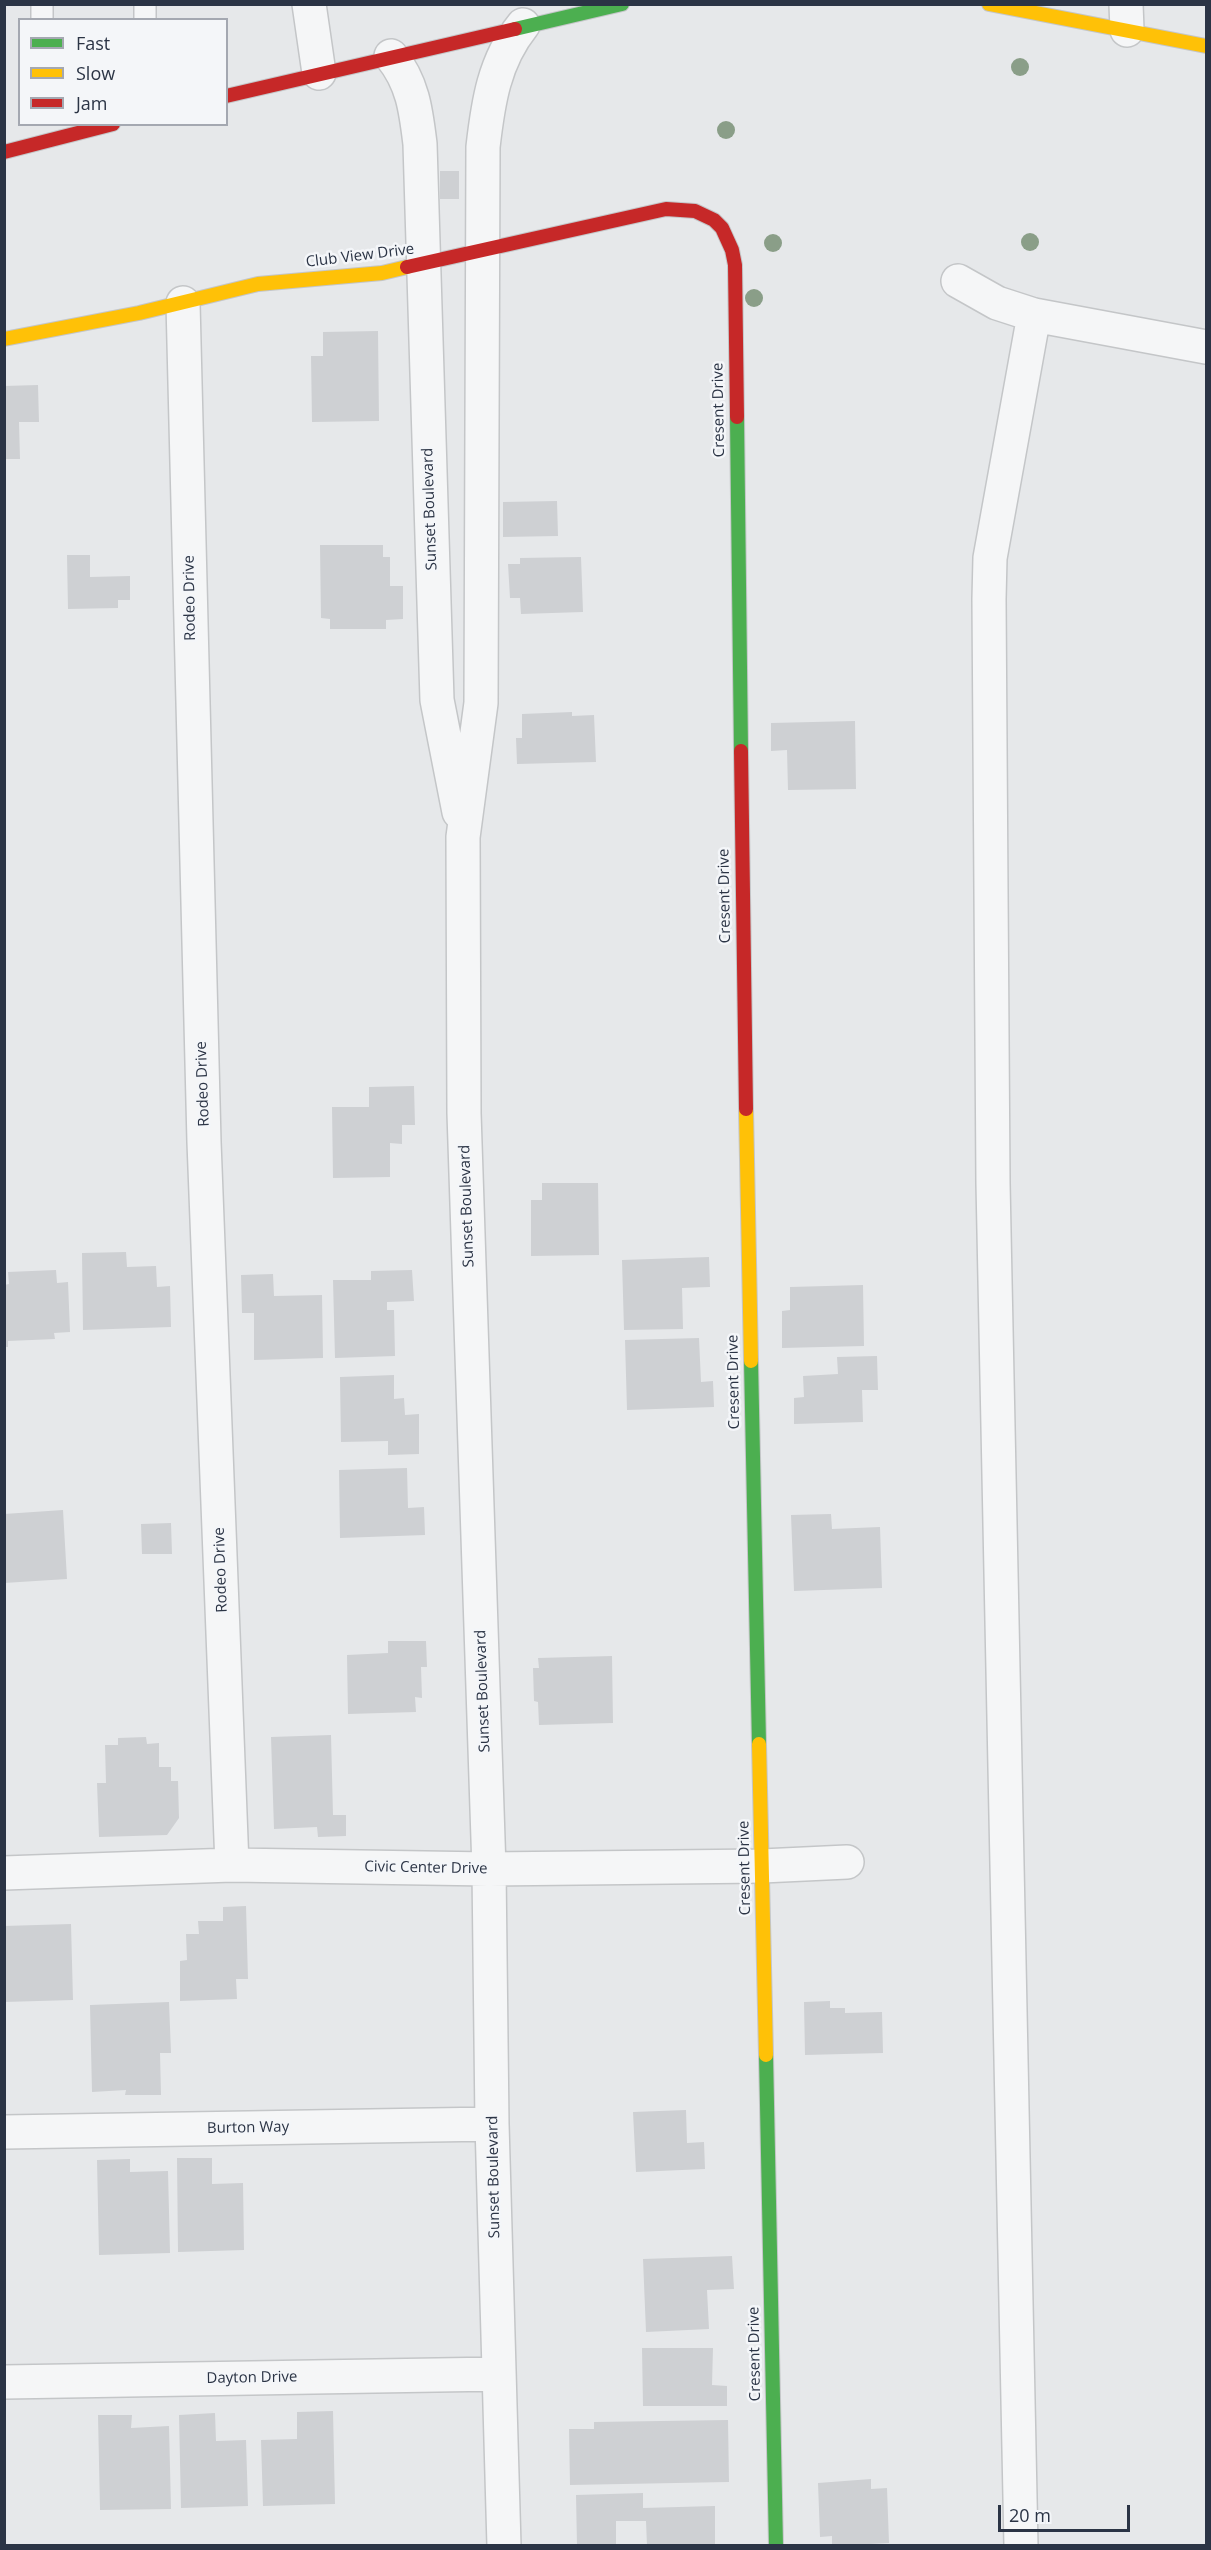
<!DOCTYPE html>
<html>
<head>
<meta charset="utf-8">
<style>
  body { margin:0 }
  #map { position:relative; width:1211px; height:2550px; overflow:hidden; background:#e6e8ea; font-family:"Open Sans",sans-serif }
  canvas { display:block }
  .frame { position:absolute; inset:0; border:6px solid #2b3445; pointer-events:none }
  .legend { position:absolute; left:18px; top:18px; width:210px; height:108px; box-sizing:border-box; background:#f4f6f9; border:2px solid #a4a8b1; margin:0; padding:8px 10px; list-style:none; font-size:18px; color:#2b3445 }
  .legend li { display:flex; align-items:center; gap:12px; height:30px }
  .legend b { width:30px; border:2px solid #a4a8b1 }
  .scale { position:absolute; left:998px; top:2505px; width:132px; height:27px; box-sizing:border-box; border:3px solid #2b3445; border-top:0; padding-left:8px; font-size:18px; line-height:21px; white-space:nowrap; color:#2b3445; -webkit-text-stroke:4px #f4f6f9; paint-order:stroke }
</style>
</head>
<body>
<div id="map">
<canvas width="1211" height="2550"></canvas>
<div class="frame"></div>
<ul class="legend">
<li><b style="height:8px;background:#4caf50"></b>Fast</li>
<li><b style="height:8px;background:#ffc107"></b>Slow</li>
<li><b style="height:8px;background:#c62828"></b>Jam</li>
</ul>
<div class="scale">20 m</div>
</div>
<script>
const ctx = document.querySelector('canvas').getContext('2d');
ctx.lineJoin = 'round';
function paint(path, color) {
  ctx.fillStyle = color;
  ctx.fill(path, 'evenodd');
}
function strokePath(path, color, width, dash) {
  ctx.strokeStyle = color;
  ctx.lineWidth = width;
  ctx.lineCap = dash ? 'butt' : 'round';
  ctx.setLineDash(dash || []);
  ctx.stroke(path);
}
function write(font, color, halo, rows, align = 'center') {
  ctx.font = font + ' "Open Sans",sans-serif';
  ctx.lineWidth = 5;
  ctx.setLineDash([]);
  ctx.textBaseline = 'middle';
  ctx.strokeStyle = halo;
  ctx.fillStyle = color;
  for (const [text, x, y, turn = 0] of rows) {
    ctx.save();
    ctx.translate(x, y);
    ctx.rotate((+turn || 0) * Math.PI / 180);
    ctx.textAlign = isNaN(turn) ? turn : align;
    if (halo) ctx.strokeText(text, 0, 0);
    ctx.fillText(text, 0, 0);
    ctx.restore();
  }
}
const building = new Path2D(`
  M440,171H459V199H440Z
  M378,331L379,421L312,422L311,356H323V332Z
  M38,385L39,422H19L20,459H4V386Z
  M557,501L558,536L503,537V502Z
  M320,545H383V557H390V586H403V619L386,620V629H330V619L321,618Z
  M67,555H90V577L130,576V600H118V608L68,609Z
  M581,557L583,612L521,614L520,598H510L508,564H520V558Z
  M572,712V716L594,715L596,762L517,764L516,738H522V714Z
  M855,721L856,789L788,790L787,750L771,751V723Z
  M414,1086L415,1125H402V1144L390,1143V1177L333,1178L332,1107H369V1087Z
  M542,1183H598L599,1255L531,1256V1200H542Z
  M126,1252L127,1267L156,1266L157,1287L170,1286L171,1327L83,1330L82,1253Z
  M709,1257L710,1287L682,1288L683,1329L624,1330L622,1260Z
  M56,1270L57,1283L68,1282L70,1332L54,1333L55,1339L8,1341V1347H4V1285L9,1284L8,1272Z
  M412,1270L414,1301L387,1302V1310H394L395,1356L335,1358L333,1280H371V1271Z
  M273,1274L274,1296L322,1295L323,1358L254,1360V1313H242L241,1275Z
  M863,1285L864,1346L782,1348V1311L790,1310V1287Z
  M699,1338L701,1382L713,1381L714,1407L627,1410L625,1340Z
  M877,1356L878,1390H862L863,1422L794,1424V1398L804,1397L803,1376L838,1374L837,1357Z
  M394,1375V1399L404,1398L405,1415L419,1414V1454L388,1455V1441L341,1442L340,1377Z
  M407,1468L408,1508L424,1507L425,1535L340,1538L339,1470Z
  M63,1510L67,1579L4,1583V1514Z
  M831,1514L832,1529L880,1527L882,1588L794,1591L791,1515Z
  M171,1523L172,1554H142L141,1524Z
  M388,1641H426L427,1667H421L422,1698L415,1697L416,1712L348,1714L347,1655L388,1653Z
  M612,1656L613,1723L539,1725L538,1702L534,1701L533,1668H539L538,1658Z
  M331,1735L333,1815H346V1836L318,1837L317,1827L274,1829L271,1737Z
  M146,1737L147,1744L159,1743V1767H171V1781H178L179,1818L167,1835L99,1837L97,1783H106L105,1745H118V1738Z
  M246,1906L248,1979H236L237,1999L180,2001V1961L187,1960L186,1934H199L198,1921H223V1907Z
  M71,1924L73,2000L4,2002V1926Z
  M830,2001V2008H845V2013L882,2012L883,2053L805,2055L804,2002Z
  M169,2002L171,2053H160L161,2095H125L126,2090L92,2092L90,2005Z
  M686,2110L687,2143L704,2142L705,2169L636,2172L633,2112Z
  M177,2158H212V2184L243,2183L244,2250L178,2252Z
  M130,2159V2172L168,2171L170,2253L99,2255L97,2160Z
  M732,2256L734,2289L707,2290L709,2329L646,2332L643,2259Z
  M642,2348H713L712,2385L727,2386V2406H643Z
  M333,2411L335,2504L263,2506L261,2440L297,2439V2412Z
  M215,2413L216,2441L246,2440L248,2506L181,2508L179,2415Z
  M98,2415H132L131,2428L169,2426L171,2509L100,2510Z
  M728,2420L729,2482L570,2485L569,2429H594V2422Z
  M871,2479V2489L887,2488L889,2543L832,2546V2536L820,2537L818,2483Z
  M643,2493V2508L715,2506V2546H647L646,2521H616V2546H577L576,2495Z`);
const lane = new Path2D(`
  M145,4V20
  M42,20V4`);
const street = new Path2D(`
  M309,4L319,73
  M1126,4L1127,30
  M391,56C413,83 416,111 420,144L437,700L459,812
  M958,281L997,303L1034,315L1206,347
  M183,303L204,1142L232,1865
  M4,1873L232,1865L489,1869L762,1866L847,1862
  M4,2132L492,2124
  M4,2382L499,2374
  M504,2546L492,2124L489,1869L464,1113L463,837L481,703L483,147C488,103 494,61 523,25
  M1021,2546L993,1183L989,599L990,558L1034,315`);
const fast = new Path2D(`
  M515,29L622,4
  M737,417L741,751
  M751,1361L759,1744
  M766,2055L776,2546`);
const slow = new Path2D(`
  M989,4L1206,46
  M4,339L139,313L258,284L382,273L407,267
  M746,1109L751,1361
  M759,1744L766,2055`);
const jam = new Path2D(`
  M226,96L515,29
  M4,152L113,124
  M407,267L666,209L695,211L714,220L722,228L732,250L735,265L737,417
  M741,751L746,1109`);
const trees = [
  [1020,67],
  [726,130],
  [1030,242],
  [773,243],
  [754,298]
];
const streetNames = [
  ["Club View Drive",360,256,-7],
  ["Cresent Drive",719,410,-91],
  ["Sunset Boulevard",430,509,-92],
  ["Rodeo Drive",190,598,-91],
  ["Cresent Drive",725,896,-91],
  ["Rodeo Drive",203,1084,-92],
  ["Sunset Boulevard",467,1206,-92],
  ["Cresent Drive",734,1382,-91],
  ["Rodeo Drive",221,1570,-92],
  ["Sunset Boulevard",483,1691,-92],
  ["Civic Center Drive",426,1868,1],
  ["Cresent Drive",745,1868,-91],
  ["Burton Way",248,2128,-1],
  ["Sunset Boulevard",494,2177,-91],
  ["Cresent Drive",755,2354,-91],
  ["Dayton Drive",252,2378,-1]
];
paint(building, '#ced0d3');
strokePath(lane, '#c4c6c8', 24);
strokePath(street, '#c4c6c8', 36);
strokePath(fast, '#c4c6c8', 16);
strokePath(slow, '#c4c6c8', 16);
strokePath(jam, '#c4c6c8', 16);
strokePath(lane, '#f5f6f7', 21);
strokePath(street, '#f5f6f7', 33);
strokePath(fast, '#4caf50', 14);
strokePath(slow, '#ffc107', 14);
strokePath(jam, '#c62828', 14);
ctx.fillStyle = '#8a9e88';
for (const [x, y] of trees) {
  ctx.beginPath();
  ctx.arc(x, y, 9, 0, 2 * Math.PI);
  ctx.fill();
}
write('15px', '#2b3445', '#f4f6f9', streetNames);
</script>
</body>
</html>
